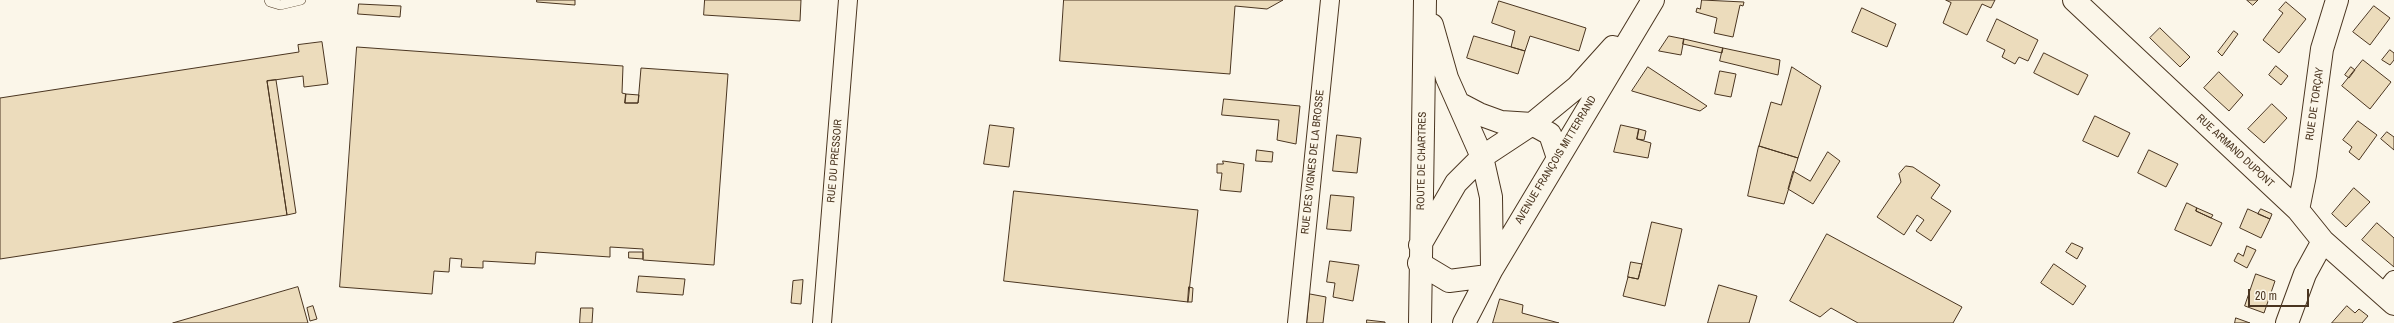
<!DOCTYPE html>
<html>
<head>
<meta charset="utf-8">
<style>
  body { margin:0 }
  #map { position:relative; width:2394px; height:323px; overflow:hidden; background:#fbf6e9; font-family:"Archivo Narrow",sans-serif }
  canvas { display:block }
  .scale { position:absolute; left:2248px; top:289px; width:61px; height:18px; box-sizing:border-box; border:2px solid #4a3520; border-top:0; padding-left:5px; font-size:12px; line-height:14px; white-space:nowrap; color:#4a3520; -webkit-text-stroke:3px #fbf6e9; paint-order:stroke }
</style>
</head>
<body>
<div id="map">
<canvas width="2394" height="323"></canvas>
<div class="scale">20 m</div>
</div>
<script>
const ctx = document.querySelector('canvas').getContext('2d');
ctx.lineJoin = 'round';
function paint(path, color) {
  ctx.fillStyle = color;
  ctx.fill(path, 'evenodd');
}
function strokePath(path, color, width, dash) {
  ctx.strokeStyle = color;
  ctx.lineWidth = width;
  ctx.lineCap = dash ? 'butt' : 'round';
  ctx.setLineDash(dash || []);
  ctx.stroke(path);
}
function write(font, color, halo, rows, align = 'center') {
  ctx.font = font + ' "Archivo Narrow",sans-serif';
  ctx.lineWidth = 3;
  ctx.setLineDash([]);
  ctx.textBaseline = 'middle';
  ctx.strokeStyle = halo;
  ctx.fillStyle = color;
  for (const [text, x, y, turn = 0] of rows) {
    ctx.save();
    ctx.translate(x, y);
    ctx.rotate((+turn || 0) * Math.PI / 180);
    ctx.textAlign = isNaN(turn) ? turn : align;
    if (halo) ctx.strokeText(text, 0, 0);
    ctx.fillText(text, 0, 0);
    ctx.restore();
  }
}
const building = new Path2D(`
  M537,0H575V5L537,2Z
  M705,0H801L800,21L704,15Z
  M1064,0H1283L1267,9L1235,6L1230,74L1060,61Z
  M1702,0L1744,2L1743,6L1740,5L1733,37L1714,33L1717,18L1696,12L1697,8L1700,9Z
  M1946,0H1995L1991,8L1982,4L1967,35L1943,23L1951,3Z
  M2247,0H2258L2253,5Z
  M1499,1L1586,28L1579,51L1530,36L1525,51L1511,47L1515,31L1492,23Z
  M2286,2L2306,19L2279,53L2263,40L2283,13L2279,10Z
  M359,4L401,6L400,17L358,14Z
  M2374,6L2390,18L2370,45L2353,32Z
  M1862,8L1896,24L1887,47L1852,32Z
  M1997,19L2038,40L2028,61L2019,57L2015,64L2002,57L2005,50L1987,41Z
  M2160,28L2190,57L2180,67L2150,38Z
  M2234,31L2238,34L2222,56L2218,52Z
  M1474,36L1525,51L1518,74L1467,58Z
  M1669,36L1684,39L1681,55L1659,51Z
  M1684,39L1723,48L1722,53L1683,44Z
  M322,42L328,84L304,87L303,76L267,81L287,215L0,259V98L299,52L298,45Z
  M357,47L623,66L622,93L626,94L625,103H638L641,68L728,74L714,265L643,260V249L610,247V257L536,252L535,264L483,261V268L461,267L462,259L450,258L449,272L434,271L432,294L340,287Z
  M1723,48L1780,60L1778,75L1720,61Z
  M2390,50L2394,53V60L2390,65L2382,60Z
  M2044,53L2088,75L2078,95L2034,73Z
  M2363,60L2391,82L2370,109L2342,86Z
  M2276,66L2288,76L2281,85L2269,75Z
  M1648,67L1707,106L1700,111L1632,91Z
  M1792,67L1821,86L1798,158L1759,146L1771,102L1781,105Z
  M2351,67L2355,70L2349,78L2345,75Z
  M1720,71L1736,74L1731,97L1715,94Z
  M2219,72L2243,95L2229,111L2204,88Z
  M276,80L296,213L287,215L267,81Z
  M626,94L639,95L638,103H625Z
  M1224,99L1300,106L1296,144L1277,140L1279,120L1222,115Z
  M2272,104L2287,118L2264,143L2248,129Z
  M2095,116L2130,133L2118,157L2083,141Z
  M2358,121L2377,135L2359,160L2349,152L2352,147L2343,140Z
  M990,125L1014,128L1009,167L984,164Z
  M1621,125L1639,129L1637,139L1651,143L1648,158L1614,152Z
  M1639,129L1646,131L1644,140L1637,139Z
  M2387,132L2394,137V150L2381,139Z
  M1337,135L1361,138L1357,173L1333,171Z
  M1759,146L1798,158L1784,204L1748,196Z
  M1257,150L1273,152L1272,162L1256,161Z
  M2149,150L2178,164L2166,187L2138,173Z
  M1828,152L1840,161L1813,204L1788,189L1793,171L1810,181Z
  M1223,161L1244,164L1241,192L1220,190L1222,173H1217V164H1223Z
  M1906,166L1913,167L1940,185L1931,198L1951,211L1931,241L1916,231L1924,220L1917,215L1904,235L1877,217L1901,182L1899,174Z
  M2354,188L2370,202L2346,227L2332,214Z
  M1014,191L1198,210L1188,302L1004,281Z
  M1331,195L1354,197L1351,231L1327,229Z
  M2187,203L2197,208L2196,211L2222,223L2211,246L2175,230Z
  M2197,208L2213,215L2211,218L2196,211Z
  M2248,209L2270,219L2261,238L2240,228Z
  M2261,209L2272,214L2270,219L2258,214Z
  M1652,222L1682,229L1665,306L1623,296L1628,277L1638,279Z
  M2377,223L2394,238V267L2362,240Z
  M1827,234L1962,307L1953,323H1858L1831,308L1820,317L1790,301Z
  M2072,243L2083,248L2077,259L2066,252Z
  M2247,246L2256,250L2247,268L2234,261L2238,253L2243,256Z
  M629,252H643V259L629,258Z
  M1330,261L1359,265L1353,301L1333,297L1335,283L1327,282Z
  M1631,262L1642,264L1638,279L1628,277Z
  M2054,264L2086,286L2073,305L2041,283Z
  M2256,274L2275,281L2264,313L2245,306Z
  M639,276L685,279L683,295L637,292Z
  M803,280L801,304L791,303L793,281Z
  M1719,285L1757,296L1749,323H1708Z
  M298,287L308,323H173Z
  M1189,287L1193,288L1192,302H1188Z
  M1310,294L1326,297L1323,323H1307Z
  M1500,299L1523,305L1522,313L1559,323H1493Z
  M313,306L317,319L310,321L307,308Z
  M2347,306L2355,313L2359,309L2368,316L2362,323H2332Z
  M581,308H593L592,323H580Z
  M2236,318L2250,323H2235Z
  M1367,320L1385,322V323H1367Z`);
const service = new Path2D(`
  M269,0L270,2L280,5L301,0`);
const minor = new Path2D(`
  M2383,294L2394,280
  M822,323L848,0
  M1297,323L1330,0`);
const tertiary = new Path2D(`
  M2074,0L2298,210L2323,241L2394,304
  M2298,210L2305,175L2322,49L2337,0
  M2287,323L2305,274L2323,241`);
const secondary = new Path2D(`
  M1432,25L1447,78L1482,157L1491,197L1492,269
  M1458,103L1479,114L1501,122L1532,124L1550,134L1558,158
  M1420,245L1456,183L1482,157L1532,124L1577,87L1613,47
  M1419,263L1449,281L1488,276
  M1420,323L1425,0
  M1464,323L1492,269L1653,0`);
const streetNames = [
  ["RUE DE TORÇAY",2315,104,-82],
  ["RUE ARMAND DUPONT",2235,151,43],
  ["AVENUE FRANÇOIS MITTERRAND",1556,160,-59],
  ["RUE DU PRESSOIR",835,161,-85],
  ["ROUTE DE CHARTRES",1422,161,-89],
  ["RUE DES VIGNES DE LA BROSSE",1313,162,-84]
];
paint(building, '#ecdcbc');
strokePath(building, '#4a3520', 1);
strokePath(service, '#4a3520', 10);
strokePath(minor, '#4a3520', 20);
strokePath(tertiary, '#4a3520', 24);
strokePath(secondary, '#4a3520', 24);
strokePath(service, '#fbf6e9', 9);
strokePath(minor, '#fbf6e9', 18);
strokePath(tertiary, '#fbf6e9', 22);
strokePath(secondary, '#fbf6e9', 22);
write('11px', '#4a3520', '#fbf6e9', streetNames);
</script>
</body>
</html>
